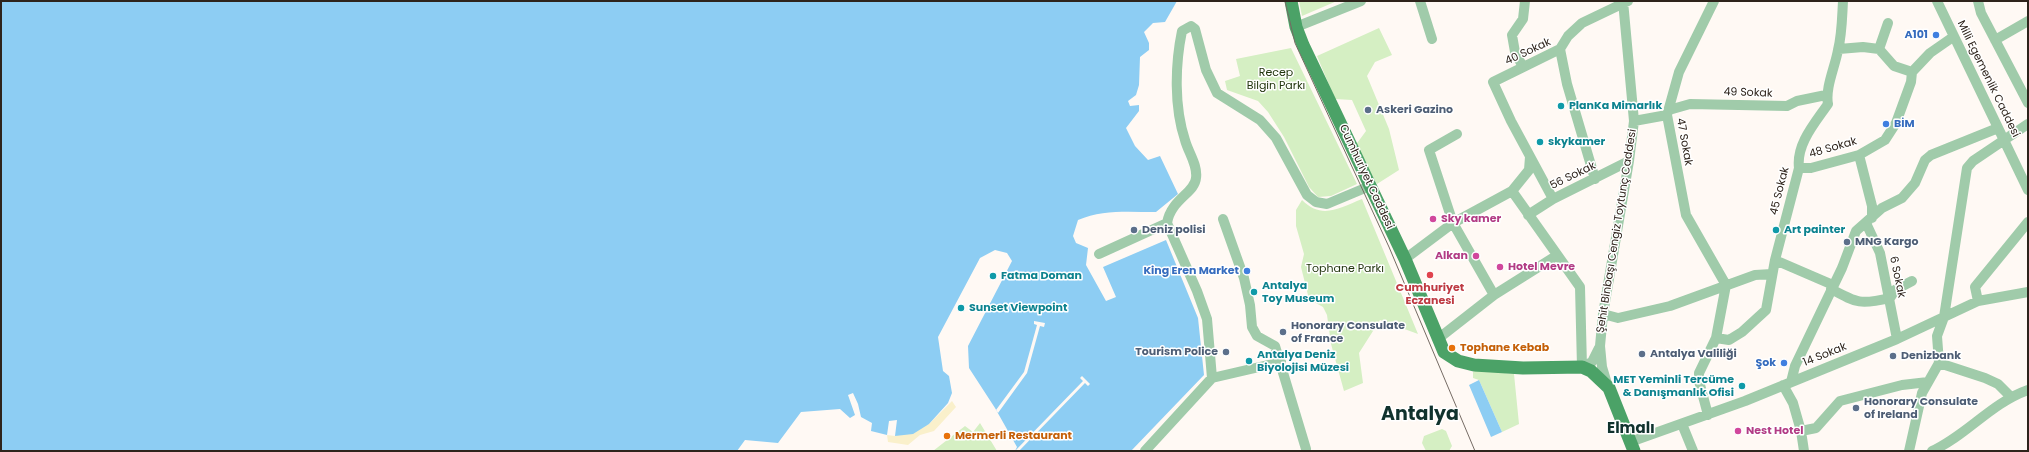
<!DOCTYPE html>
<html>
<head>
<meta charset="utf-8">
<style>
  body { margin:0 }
  #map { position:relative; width:2029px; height:452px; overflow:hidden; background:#fff9f4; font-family:Poppins,sans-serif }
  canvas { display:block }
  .frame { position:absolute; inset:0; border:2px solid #2e231b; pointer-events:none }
</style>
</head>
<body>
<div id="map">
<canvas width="2029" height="452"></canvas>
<div class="frame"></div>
</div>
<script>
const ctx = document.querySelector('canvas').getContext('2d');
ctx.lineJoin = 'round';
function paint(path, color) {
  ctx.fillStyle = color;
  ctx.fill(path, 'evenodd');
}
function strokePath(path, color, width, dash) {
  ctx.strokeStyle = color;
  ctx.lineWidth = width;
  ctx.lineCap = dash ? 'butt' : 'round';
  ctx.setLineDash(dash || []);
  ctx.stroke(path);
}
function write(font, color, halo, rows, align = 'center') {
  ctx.font = font + ' Poppins,sans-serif';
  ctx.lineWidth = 3;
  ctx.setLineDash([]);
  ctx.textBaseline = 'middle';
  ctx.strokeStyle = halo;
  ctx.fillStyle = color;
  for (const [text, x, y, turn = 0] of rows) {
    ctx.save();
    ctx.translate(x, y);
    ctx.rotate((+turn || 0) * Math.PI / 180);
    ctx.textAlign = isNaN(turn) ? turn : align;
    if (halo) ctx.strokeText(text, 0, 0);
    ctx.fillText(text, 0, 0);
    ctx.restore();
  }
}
const green = new Path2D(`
  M1299,1H1337L1302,16Z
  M1379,28L1392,55L1375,62L1367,76L1389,129L1399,170L1377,184L1355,146L1366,131L1352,100L1335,99L1317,56Z
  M1291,48L1357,184L1331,196L1318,197L1309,187L1284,137L1268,112L1258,101L1227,90L1225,81L1240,76L1236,59Z
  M1362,199L1418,334L1380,320L1359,353L1363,383L1344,391L1331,344L1327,315L1323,307L1309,299L1301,267L1304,254L1296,226V210L1302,200C1322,220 1339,208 1362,199Z
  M1478,370L1514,374L1519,424L1502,432L1479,380L1473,378V372Z
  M980,423L997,451H933L965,426L973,432Z
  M1442,429L1446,431L1452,446L1449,451H1426L1422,443L1424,436Z`);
const sand = new Path2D(`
  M952,401L956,407L934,431L920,435L908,445L888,442L887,435L895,436L929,424Z`);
const water = new Path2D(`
  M1,1H1177L1165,22L1153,23L1144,32L1149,43V50L1140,57L1139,85L1136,95L1128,101L1130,106L1139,105V111L1126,128L1135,146L1148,160L1160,156L1178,194L1156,212C1130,212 1103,209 1078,220L1073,236L1076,243L1088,248L1086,265L1106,301L1116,297L1103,267L1166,240L1198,318L1204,375L1131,451H1015L1017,447L995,408L969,368L968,346L1012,261L1007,253L995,250L980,258L938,337L943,371L949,376L952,393L948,403L929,424L913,434L895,436L897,420L889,421L887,435L871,431L872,423L861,417L858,404L853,393L848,395L855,415L850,418L840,409L801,412L778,443L745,440L737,451H1Z
  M1479,380L1502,432L1491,437L1469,385Z`);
const pier = new Path2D(`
  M1034,321L1045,323L1044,327L1040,326L1027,373L998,413L996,410L1024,372L1037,325L1034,324Z
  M1082,376L1090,384L1088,386L1085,383L1019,451H1015L1083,381L1080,378Z`);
const minor = new Path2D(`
  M1420,1L1432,39
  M1937,1L2028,190
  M1978,1L1981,13L2028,103
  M1296,27L1361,1
  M1995,40L2028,21
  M1560,49L1567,84L1595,179
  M1839,49L1863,47L1879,49L1894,66L1912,72
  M1879,49L1888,23
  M1523,67L1515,52L1512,35L1523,19L1525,1
  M1669,110L1690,104L1787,106L1797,101L1826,95
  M1634,121L1667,115
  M1457,134L1429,150L1453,223L1494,295
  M1859,155L1872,206V218
  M1799,168H1811L1859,155L1885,140L1896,123L1911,82L1912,72L1930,53L1953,37
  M1512,191L1580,287L1582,367L1592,362L1599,348
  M1553,199L1511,121L1493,82L1560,49L1568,36L1582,23L1628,1
  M1528,215L1553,199L1629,161
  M1223,219L1244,278L1250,305L1252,327L1257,336L1275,346L1306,449
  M1866,223L1880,253L1897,339
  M1099,254L1167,223
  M1405,259L1453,223L1512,191L1529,170L1530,157
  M1775,260L1833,285
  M1831,289C1857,303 1860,305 1890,298L1895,290L1912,281
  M1978,301L1975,287L2028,222
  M1603,314L1618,318L1670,306L1755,275L1772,274
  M1439,338L1494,295L1556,256
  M1716,338L1729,340L1742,332L1766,310L1775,260L1799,168C1796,144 1815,123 1828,104C1825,88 1835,67 1838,50C1842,34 1842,18 1843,1
  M1939,363L1985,378L1998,384L2011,397
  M1212,378L1207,319L1197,291L1167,223C1171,199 1195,193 1196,178C1198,165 1188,152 1185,140C1174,107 1175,65 1182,31L1191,26L1195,29L1206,70L1217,93L1260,120L1276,138L1307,195L1316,202L1327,204L1370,186
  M1791,382L1795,366L1842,268L1856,231L1882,208L1902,198L1915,183L1925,160L1931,155L1998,128
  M1783,385L1793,403L1801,431L1804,451
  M1608,387L1602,367L1600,346L1603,314L1629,161L1634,121L1623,1
  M1708,415L1699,381V373L1716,338L1726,285L1686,215L1667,115L1679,72L1714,1
  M1682,424L1693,451
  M1801,431L1816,428L1840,401L1902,385L1928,382
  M1630,442L1745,401L1897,339L1978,301L2028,292
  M1145,451L1212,378L1281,362
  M1909,451L1922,393L1939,363L1937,336L1944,317L1967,168L1973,161L2028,124
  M1932,451C1967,435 1991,403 2028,390`);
const major = new Path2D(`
  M1291,1L1296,27L1303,45L1405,259L1444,352L1458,361L1474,365L1523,368L1582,367L1591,371L1609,388L1634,451`);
const tram = new Path2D(`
  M1285,1L1295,43L1389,247L1475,451`);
const markers = [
  [1936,35,4,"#3f7fe0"],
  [1561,106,4,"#0f9aa8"],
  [1368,110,4,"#5c6f8a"],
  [1886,124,4,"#3f7fe0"],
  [1540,142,4,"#0f9aa8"],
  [1433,219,4,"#d1479c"],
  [1134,230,4,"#5c6f8a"],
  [1776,230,4,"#0f9aa8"],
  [1847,242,4,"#5c6f8a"],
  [1476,256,4,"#d1479c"],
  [1500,267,4,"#d1479c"],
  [1247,271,4,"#3f7fe0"],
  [1430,275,4,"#e0444e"],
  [993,276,4,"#0f9aa8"],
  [1254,292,4,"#0f9aa8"],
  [961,308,4,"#0f9aa8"],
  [1283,332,4,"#5c6f8a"],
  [1452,348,4,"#e8710a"],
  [1226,352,4,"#5c6f8a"],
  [1642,354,4,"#5c6f8a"],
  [1893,356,4,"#5c6f8a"],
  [1249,361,4,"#0f9aa8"],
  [1784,363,4,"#3f7fe0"],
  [1742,386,4,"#0f9aa8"],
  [1856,408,4,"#5c6f8a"],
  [1738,431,4,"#d1479c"],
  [947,436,4,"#e8710a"]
];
const shopNames = [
  ["A101",1928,35],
  ["BİM",1894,124,"left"],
  ["King Eren Market",1239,271],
  ["Şok",1776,363]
];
const streetNames = [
  ["40 Sokak",1528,52,-25],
  ["Milli Egemenlik Caddesi",1988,79,64],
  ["49 Sokak",1748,93,2],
  ["47 Sokak",1684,142,80],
  ["48 Sokak",1833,148,-16],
  ["56 Sokak",1573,176,-26],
  ["Cumhuriyet Caddesi",1366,177,65],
  ["45 Sokak",1780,191,-76],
  ["Şehit Binbaşı Cengiz Toytunç Caddesi",1617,231,-81],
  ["6 Sokak",1897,277,78],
  ["14 Sokak",1825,355,-22]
];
const parkNames = [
  ["Recep",1276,73],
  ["Bilgin Parkı",1276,86],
  ["Tophane Parkı",1345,269]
];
const cultureNames = [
  ["PlanKa Mimarlık",1569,106],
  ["skykamer",1548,142],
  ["Art painter",1784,230],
  ["Fatma Doman",1001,276],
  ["Antalya",1262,286],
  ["Toy Museum",1262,299],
  ["Sunset Viewpoint",969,308],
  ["Antalya Deniz",1257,355],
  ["Biyolojisi Müzesi",1257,368],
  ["MET Yeminli Tercüme",1734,380,"right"],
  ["& Danışmanlık Ofisi",1734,393,"right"]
];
const serviceNames = [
  ["Askeri Gazino",1376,110],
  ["Deniz polisi",1142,230],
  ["MNG Kargo",1855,242],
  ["Honorary Consulate",1291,326],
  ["of France",1291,339],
  ["Tourism Police",1218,352,"right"],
  ["Antalya Valiliği",1650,354],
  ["Denizbank",1901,356],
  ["Honorary Consulate",1864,402],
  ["of Ireland",1864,415]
];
const hotelNames = [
  ["Sky kamer",1441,219],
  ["Alkan",1468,256,"right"],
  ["Hotel Mevre",1508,267],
  ["Nest Hotel",1746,431]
];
const healthNames = [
  ["Cumhuriyet",1430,288],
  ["Eczanesi",1430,301]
];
const foodNames = [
  ["Tophane Kebab",1460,348],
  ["Mermerli Restaurant",955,436]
];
const districtNames = [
  ["Elmalı",1631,429]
];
const townNames = [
  ["Antalya",1420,415]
];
paint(green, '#d5efc3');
paint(sand, '#faf0cb');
paint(water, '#8dcdf3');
paint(pier, '#fff9f4');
strokePath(minor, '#a0cbaa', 10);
strokePath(major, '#4ba267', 13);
strokePath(tram, '#756b64', 1);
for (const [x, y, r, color] of markers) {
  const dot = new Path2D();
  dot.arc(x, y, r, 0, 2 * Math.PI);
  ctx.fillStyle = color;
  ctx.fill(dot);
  strokePath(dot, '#fff', 1.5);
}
write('bold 11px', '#366cbe', '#fff', shopNames, 'right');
write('11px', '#2e231b', '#fff', streetNames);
write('11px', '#22360e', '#fff', parkNames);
write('bold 11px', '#0d838f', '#fff', cultureNames, 'left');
write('bold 11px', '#4e5e75', '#fff', serviceNames, 'left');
write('bold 11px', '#b23c85', '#fff', hotelNames, 'left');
write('bold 11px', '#be3a42', '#fff', healthNames);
write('bold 11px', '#c56008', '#fff', foodNames, 'left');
write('bold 15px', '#10322d', '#fff', districtNames);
write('bold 19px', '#10322d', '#fff', townNames);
</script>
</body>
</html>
